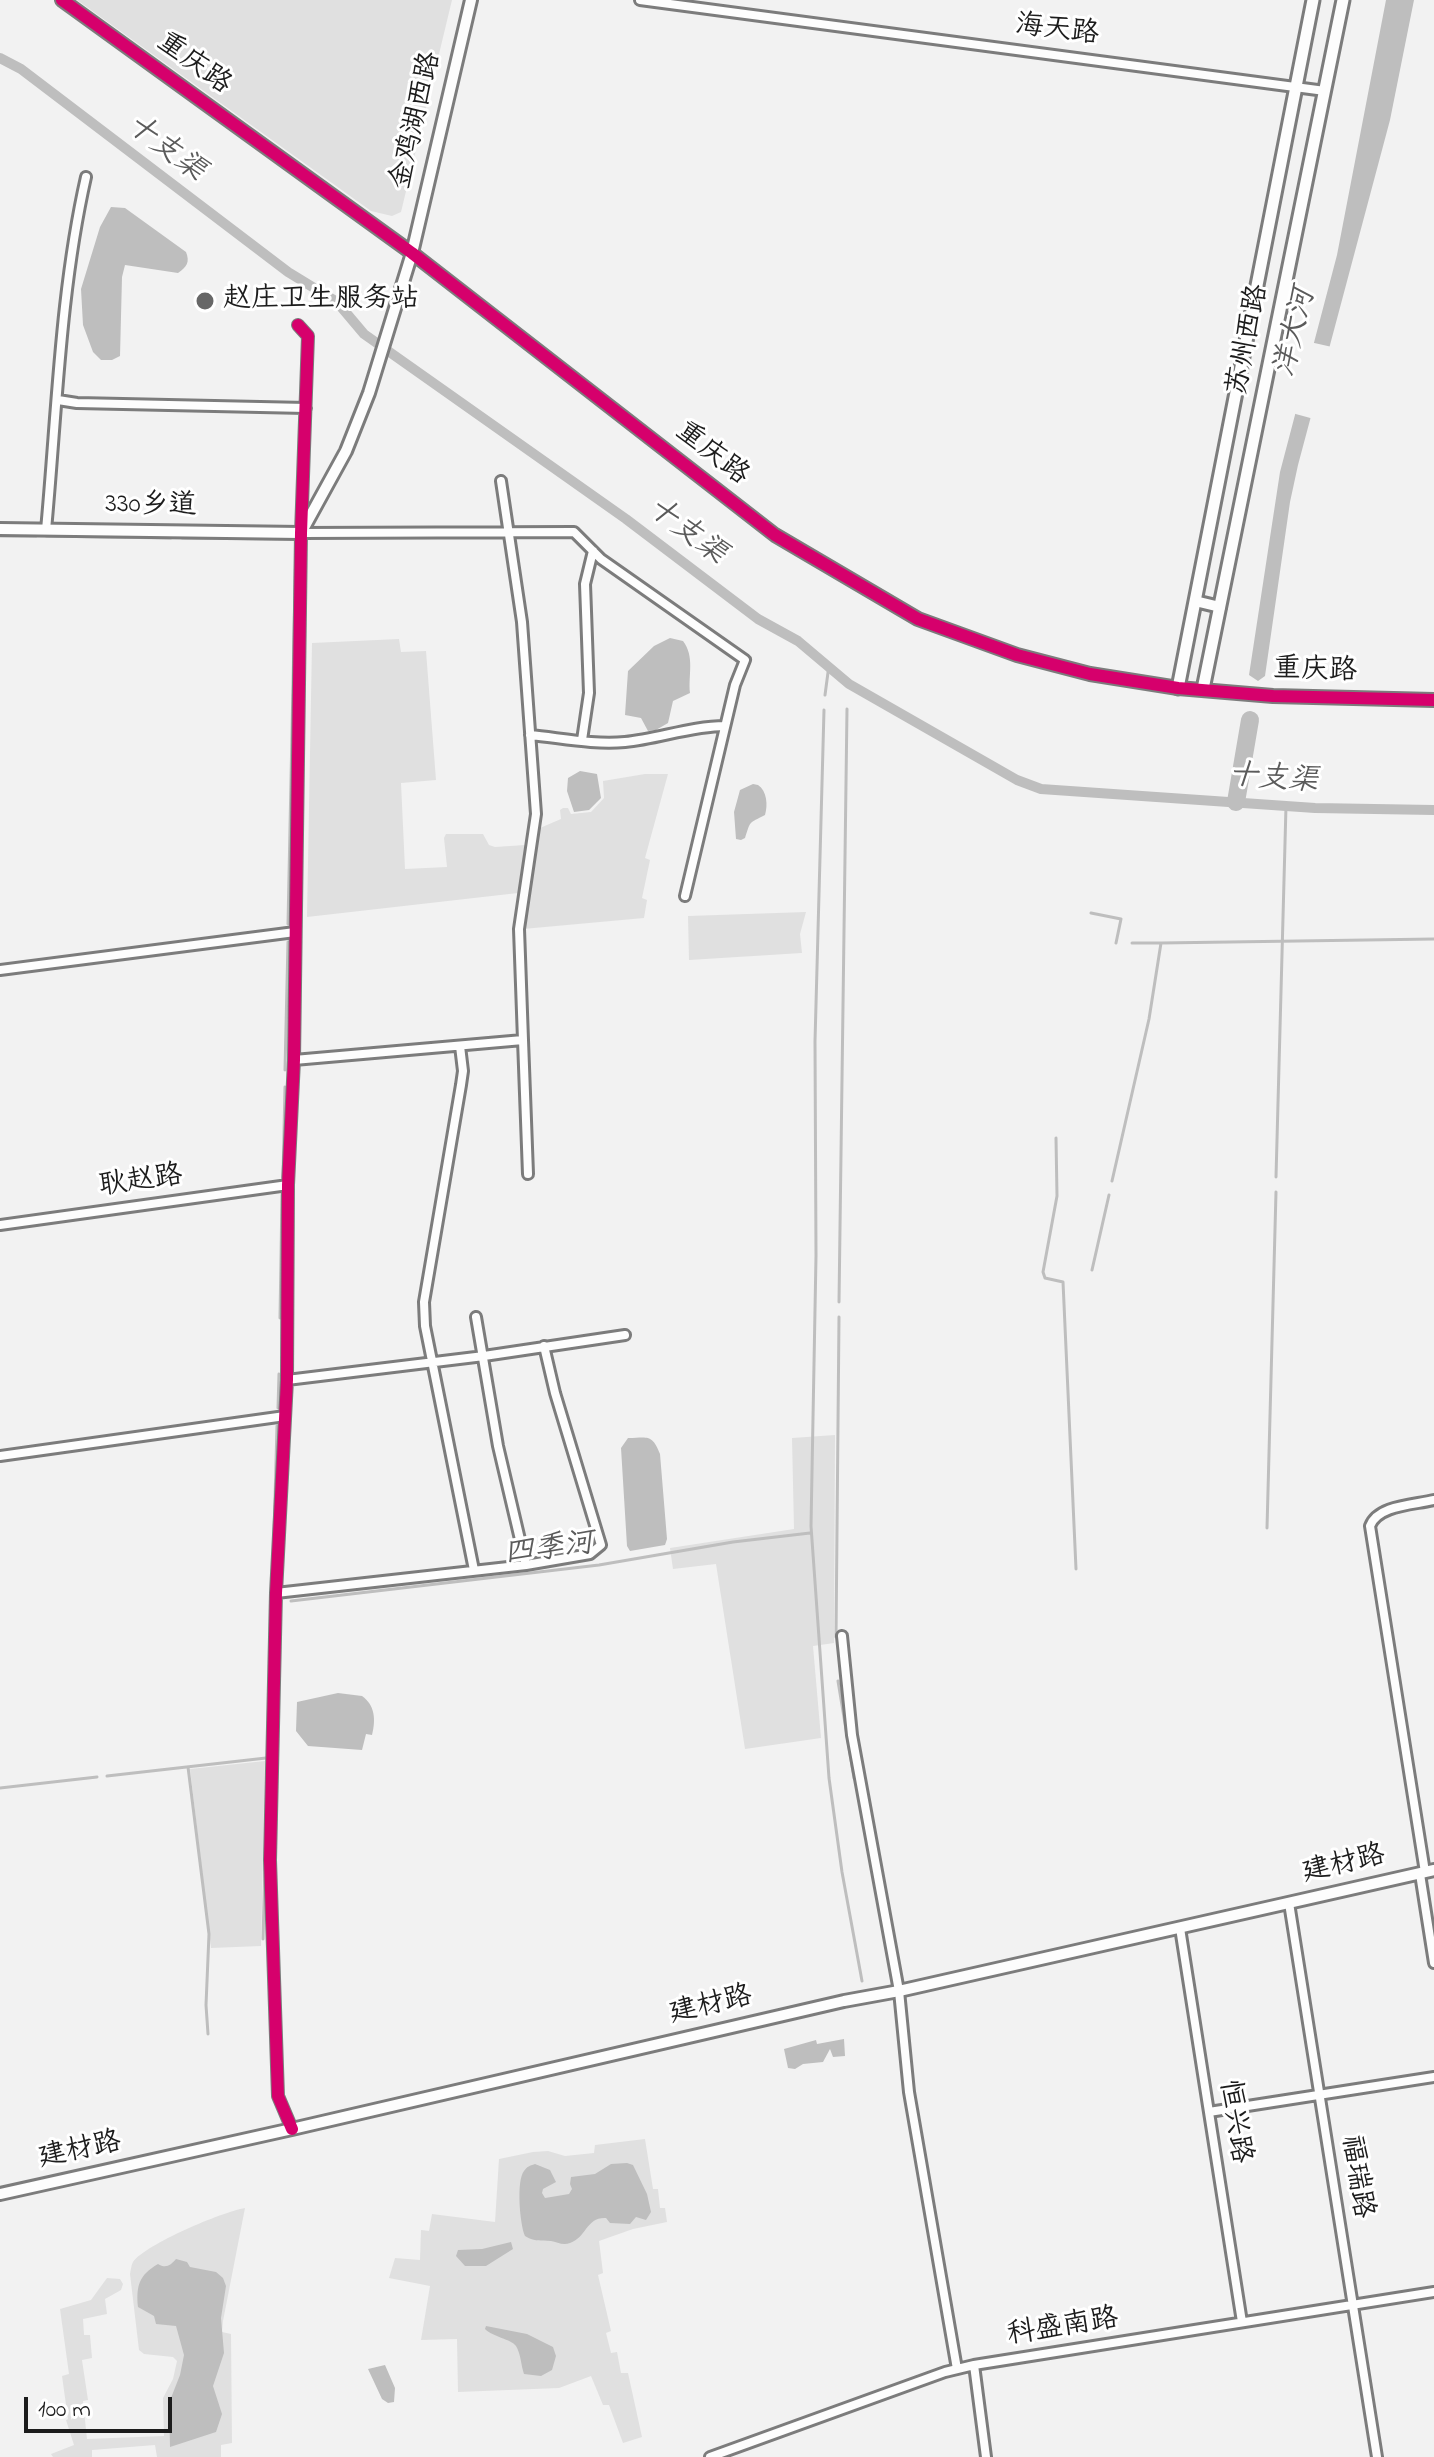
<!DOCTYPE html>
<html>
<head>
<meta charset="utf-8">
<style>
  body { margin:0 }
  #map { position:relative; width:1434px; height:2457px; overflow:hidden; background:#f2f2f2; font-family:"Indie Flower",sans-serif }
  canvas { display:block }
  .scale { position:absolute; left:24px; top:2397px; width:148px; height:36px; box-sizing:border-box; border:4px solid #1c1c1c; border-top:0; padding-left:10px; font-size:24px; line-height:28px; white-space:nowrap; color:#1c1c1c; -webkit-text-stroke:6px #fff; paint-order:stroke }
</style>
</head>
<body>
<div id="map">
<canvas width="1434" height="2457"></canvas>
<div class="scale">100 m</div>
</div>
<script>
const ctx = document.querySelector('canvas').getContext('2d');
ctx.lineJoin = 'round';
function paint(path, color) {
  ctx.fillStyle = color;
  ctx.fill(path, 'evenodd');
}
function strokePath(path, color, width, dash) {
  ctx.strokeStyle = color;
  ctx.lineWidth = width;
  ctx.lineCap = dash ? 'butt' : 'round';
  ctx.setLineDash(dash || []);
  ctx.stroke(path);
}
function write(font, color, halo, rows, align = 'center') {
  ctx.font = font + ' "Indie Flower","LXGW WenKai TC",sans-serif';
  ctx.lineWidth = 6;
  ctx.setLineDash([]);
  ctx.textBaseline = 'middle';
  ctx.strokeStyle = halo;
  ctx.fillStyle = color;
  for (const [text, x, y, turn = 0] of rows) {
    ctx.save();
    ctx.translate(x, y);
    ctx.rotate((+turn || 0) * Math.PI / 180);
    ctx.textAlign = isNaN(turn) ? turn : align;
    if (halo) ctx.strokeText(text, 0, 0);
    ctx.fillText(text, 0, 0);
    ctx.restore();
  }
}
const green = new Path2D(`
  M77,0H452L401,212L392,216L371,211Z
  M399,639L401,652L426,651L436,780L401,783L405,869L447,867L444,838L446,834H483L489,845L495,847L525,845L518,893L307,917L312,643Z
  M645,774H668L645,858L650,860L642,898L647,900L644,918L523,929L535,836L540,828L561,819L560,810L563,808H568L571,814L591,812L604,798L603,781Z
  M806,912L800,934L802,953L689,960L688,916Z
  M835,1435L834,1643L813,1646L821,1738L745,1749L716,1564L673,1569L670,1548L794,1529L792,1438Z
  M265,1761L261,1946L211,1948L190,1769Z
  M645,2139L653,2189H658L660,2208H665L667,2222L633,2229L599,2241L603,2273L598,2275L611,2331L606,2333L611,2353L617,2352L621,2373H628L642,2437L623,2443L609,2405H603L591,2376L559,2388L458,2392L457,2339L421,2340L430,2286L389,2278L395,2258L420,2260L421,2230L429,2231L432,2214L495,2222L499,2159L533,2152L548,2151L565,2156L594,2153L595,2145Z
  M245,2208L223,2321L222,2332L231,2334L232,2443L221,2445V2457H157L155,2445L92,2450V2457H53L51,2454L74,2445L66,2420L68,2419L62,2376L69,2374L60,2309L91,2300L107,2278L120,2279L123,2284L121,2290L105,2299L107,2314L83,2319L84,2335H90L92,2358L82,2360L88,2400L83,2401L87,2439L164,2436L163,2398L173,2379L177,2361L173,2357L144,2354L139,2350L130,2274C131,2269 131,2266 133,2262C146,2244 222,2212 245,2208Z`);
const water = new Path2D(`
  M1386,0H1414L1390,120L1298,465L1290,502L1265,676L1258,681L1249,675L1280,472L1337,255Z
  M111,207L125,208L186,252C190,262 187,267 178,273L125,265L122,277L120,356L112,360H101L93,352L83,325L81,289L100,227Z
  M670,638L683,641C695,657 688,675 690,693L673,701L668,723L656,730L648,731L641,718L625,715L628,671L654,646Z
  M580,771L597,774L601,798L589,810L574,812L567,791L568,778Z
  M753,784L758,785C767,791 768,805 765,815C748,824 751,820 745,838L741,840L736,839L734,812L740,790Z
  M628,1438C647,1438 652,1433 660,1454L667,1539L665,1545L630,1551L627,1546L621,1448Z
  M338,1693L362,1696C375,1705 376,1720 372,1735L366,1734L362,1750L308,1746L296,1731L297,1702Z
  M844,2039L845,2056L833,2057L830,2049L823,2062L803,2064L795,2069L788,2068L784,2049L816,2040L817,2044Z
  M627,2163L633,2165L647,2194L651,2212L646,2220L636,2217L630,2224L610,2223L606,2218C586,2217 587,2237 570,2243C563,2246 557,2242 551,2241C540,2240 535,2242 525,2236C520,2225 516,2181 524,2171C528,2166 529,2166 535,2164L550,2170L556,2182L543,2189L542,2193L545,2198L569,2194L572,2189L570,2184L571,2177L595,2174L611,2164Z
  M511,2242L513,2249L486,2266H465L456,2256L458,2250L482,2249Z
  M176,2259L187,2262L190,2267L216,2272L223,2278L226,2286L221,2318L224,2353L213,2386L222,2414L216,2432L170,2447L169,2403L180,2375L184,2355L176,2326L156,2324L154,2316L138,2307C136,2286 139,2275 158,2264C166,2269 171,2265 176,2259Z
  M486,2326L527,2334L553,2347L556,2356L552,2370L541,2376L524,2374C521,2366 521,2354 516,2346C511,2339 493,2337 485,2329Z
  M385,2365L395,2388L394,2402L388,2403L382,2399L368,2369Z`);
const pier = new Path2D(`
  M1310,342L1332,347L1314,419L1292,413Z`);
const stream = new Path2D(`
  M0,536H36
  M46,536L171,538
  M182,538L296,539L288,924
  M825,695L829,665
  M824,710L815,1041L816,1256L811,1526L829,1778L842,1872L862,1981
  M1091,913L1121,919L1116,943
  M1161,943L1434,939
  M285,1070L288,942
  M1056,1138L1057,1196L1043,1272L1045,1278L1063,1282L1076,1569
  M283,1177L285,1087
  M1276,1177L1286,806
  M1112,1181L1149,1019L1161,943H1132
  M1092,1270L1109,1195
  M839,1302L847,709
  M280,1318L282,1195
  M278,1408L279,1374
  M1267,1528L1276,1192
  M291,1601L599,1565L733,1542L810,1533
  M836,1637L839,1317
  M838,1681L854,1778
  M188,1767L209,1934L206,2005L208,2034
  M107,1776L266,1758
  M0,1788L97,1777
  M263,1939L277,1426`);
const canal = new Path2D(`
  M0,58L21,69L288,272L337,302L364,334L626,519L758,619L798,641L849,684L1017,780L1041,789L1315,808L1434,810`);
const river = new Path2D(`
  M1236,802L1250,720`);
const minor = new Path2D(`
  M640,0L1325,91
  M58,400L77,403L306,408
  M46,530C57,412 60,292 86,177
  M301,533L574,532L601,559L745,660L735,685L685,896
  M530,735C561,738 594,745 625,742C658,739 691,726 725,726
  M582,740L589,693L585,584L593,551
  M0,970L295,932
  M523,1040L528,1174
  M460,1046L463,1071L461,1085L424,1302L425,1326L474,1570
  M294,1060L523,1040L519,929L536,814L522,622L501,481
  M0,1225L288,1185
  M476,1317L498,1446L526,1565
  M287,1380L484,1356L625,1335
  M0,1456L285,1416
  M276,1593L526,1565L590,1554L601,1545L555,1393L544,1346
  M842,1636L852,1735L899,1991L909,2092L957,2369
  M1425,1872L1370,1526C1378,1505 1414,1505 1434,1500
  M1420,1874L1434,1963
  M1289,1903L1377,2457
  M1180,1928L1242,2322
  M1209,2112L1434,2077
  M292,2129L278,2096L270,1860L276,1593L287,1380L288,1185L294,1060L301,533L308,336L298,325
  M974,2365L986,2457
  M710,2457L945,2372L974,2365L1434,2292`);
const tertiary = new Path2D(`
  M62,0L412,253L775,535L918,619L1017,655L1090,674L1178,688L1273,696L1434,700
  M0,529L301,533L346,451L369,393L412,253L471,0
  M1195,601L1220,607
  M0,2194L292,2129L844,2001L899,1991L1434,1870`);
const secondary = new Path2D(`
  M1178,688L1313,0
  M1203,689L1343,0`);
const cycleway = new Path2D(`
  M62,0L412,253L775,535L918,619L1017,655L1090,674L1178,688L1273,696L1434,700
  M292,2129L278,2096L270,1860L276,1593L287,1380L288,1185L294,1060L301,533L308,336L298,325`);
const markers = [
  [205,301,10,"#676767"]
];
const streetNames = [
  ["海天路",1057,32,7],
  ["重庆路",193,65,36],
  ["金鸡湖西路",418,121,-77],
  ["苏州西路",1250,340,-79],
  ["重庆路",711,455,38],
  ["330乡道",151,507,1],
  ["重庆路",1315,672,2],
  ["耿赵路",141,1183,-8],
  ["建材路",1344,1866,-13],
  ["建材路",711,2007,-13],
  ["恒兴路",1233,2122,81],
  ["建材路",80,2152,-12],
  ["福瑞路",1355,2177,81],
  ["科盛南路",1063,2329,-9]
];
const poiNames = [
  ["赵庄卫生服务站",223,301]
];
const waterNames = [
  ["十支渠",164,150,37],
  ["洋大河",1297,333,-76],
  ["十支渠",685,533,37],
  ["十支渠",1273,781,4],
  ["四季河",549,1551,-7]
];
paint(green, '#e0e0e0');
paint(water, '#bebebe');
paint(pier, '#f2f2f2');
strokePath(stream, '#bebebe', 3);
strokePath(canal, '#bebebe', 10);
strokePath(river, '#bebebe', 18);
strokePath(minor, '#7c7c7c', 14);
strokePath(tertiary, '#7c7c7c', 16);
strokePath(secondary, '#7c7c7c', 17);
strokePath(minor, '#fdfdfd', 8);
strokePath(tertiary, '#fdfdfd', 10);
strokePath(secondary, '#fdfdfd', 11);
strokePath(cycleway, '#d6006c', 12);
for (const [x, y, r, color] of markers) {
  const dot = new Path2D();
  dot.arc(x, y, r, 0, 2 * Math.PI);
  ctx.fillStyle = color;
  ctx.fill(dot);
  strokePath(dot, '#fff', 3);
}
write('28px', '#1c1c1c', '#fff', streetNames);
write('28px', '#1c1c1c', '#fff', poiNames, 'left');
write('italic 30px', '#5b5b5b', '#fff', waterNames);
</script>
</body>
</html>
